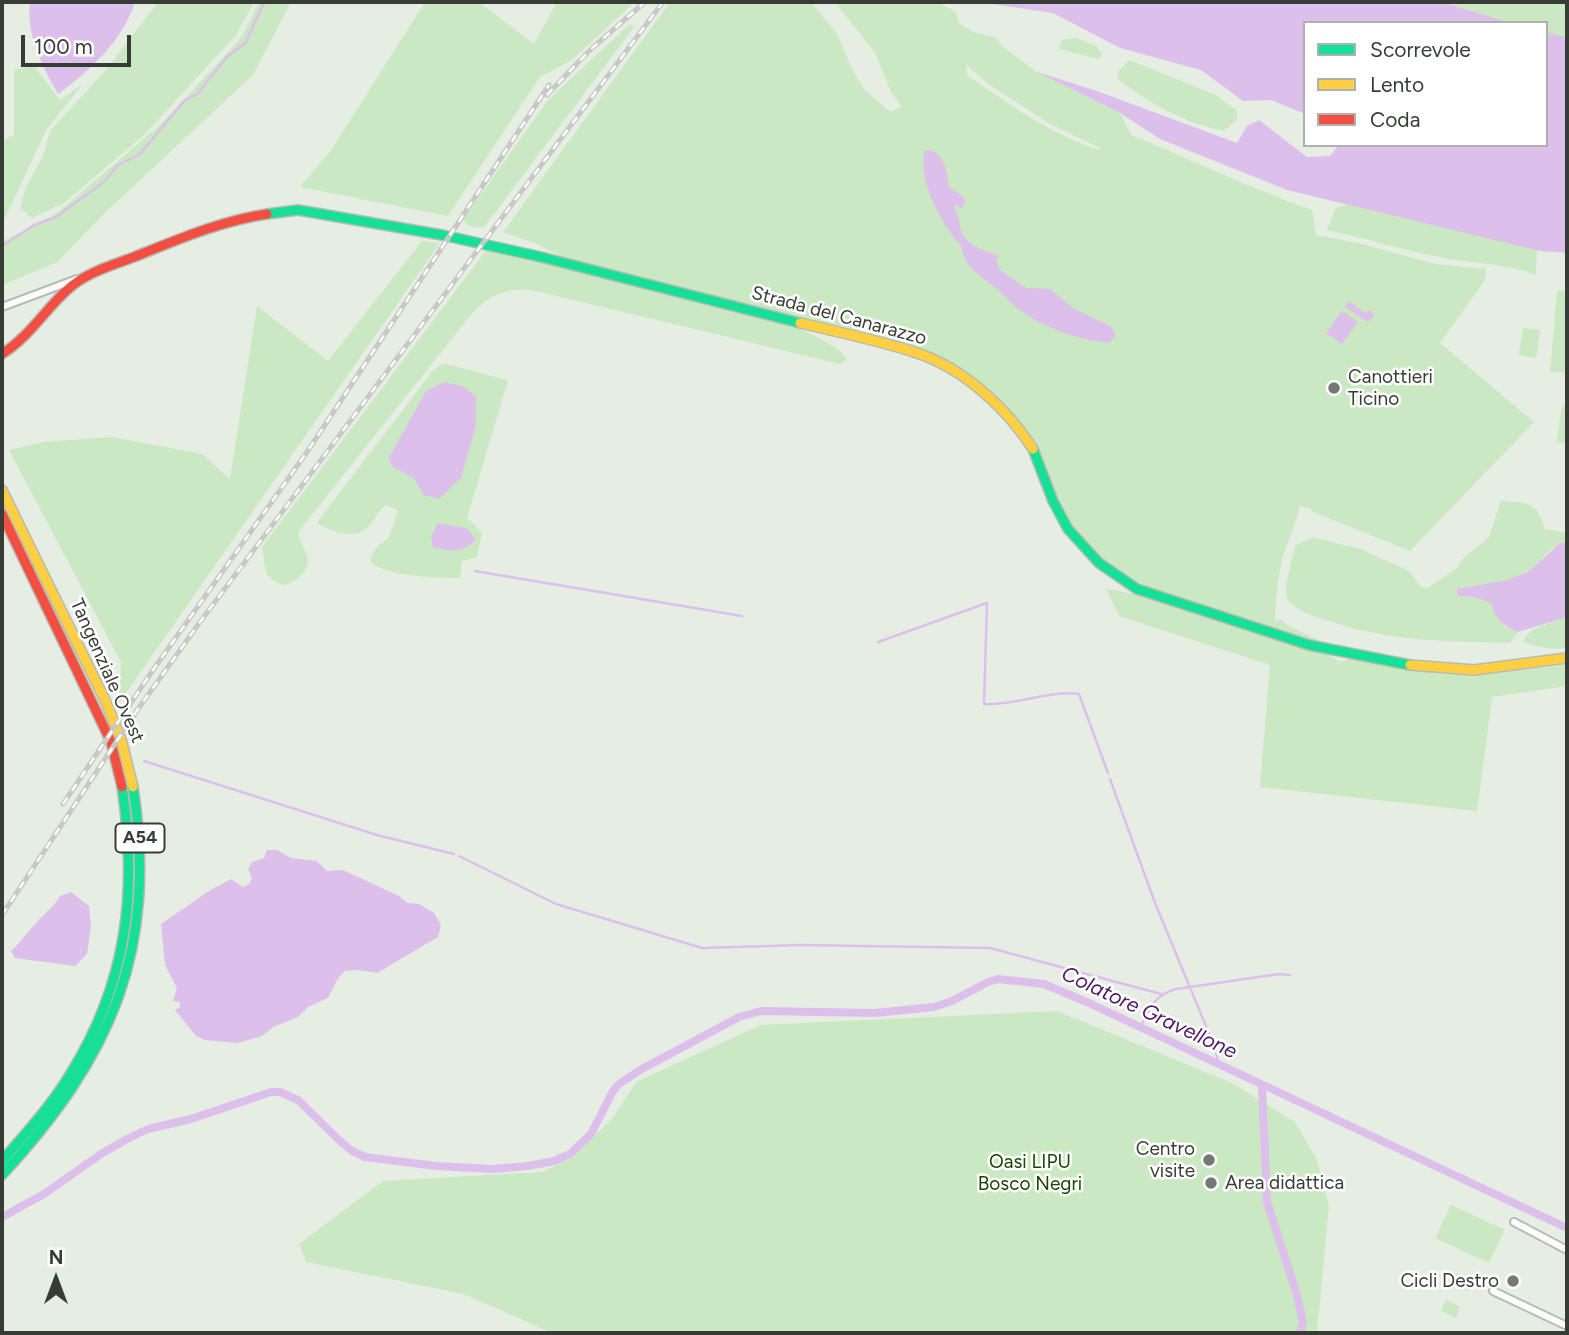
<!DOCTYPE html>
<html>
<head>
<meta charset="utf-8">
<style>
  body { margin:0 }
  #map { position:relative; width:1569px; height:1335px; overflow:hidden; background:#e6eee4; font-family:Figtree,sans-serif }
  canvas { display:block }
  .frame { position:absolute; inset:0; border:4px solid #373c36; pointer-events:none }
  .legend { position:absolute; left:1303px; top:21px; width:245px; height:126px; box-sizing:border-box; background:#fff; border:2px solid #afb1af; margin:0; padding:9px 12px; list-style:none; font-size:21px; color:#373c36 }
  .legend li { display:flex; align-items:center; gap:14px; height:35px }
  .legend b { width:35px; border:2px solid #afb1af }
  .north { position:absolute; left:21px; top:1244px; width:70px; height:70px; -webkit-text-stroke:5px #fff; paint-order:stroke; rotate:0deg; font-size:19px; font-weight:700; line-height:28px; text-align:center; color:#373c36 }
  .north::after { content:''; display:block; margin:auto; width:24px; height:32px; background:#373c36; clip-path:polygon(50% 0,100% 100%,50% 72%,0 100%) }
  .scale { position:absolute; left:21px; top:35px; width:110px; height:32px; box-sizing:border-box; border:4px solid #373c36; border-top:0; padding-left:9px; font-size:21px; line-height:24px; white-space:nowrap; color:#373c36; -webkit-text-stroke:5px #fff; paint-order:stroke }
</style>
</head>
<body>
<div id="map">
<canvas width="1569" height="1335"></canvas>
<div class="frame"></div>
<ul class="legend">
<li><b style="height:9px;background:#16e098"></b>Scorrevole</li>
<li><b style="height:9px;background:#ffcf43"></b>Lento</li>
<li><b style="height:9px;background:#f24e42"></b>Coda</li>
</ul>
<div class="north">N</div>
<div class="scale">100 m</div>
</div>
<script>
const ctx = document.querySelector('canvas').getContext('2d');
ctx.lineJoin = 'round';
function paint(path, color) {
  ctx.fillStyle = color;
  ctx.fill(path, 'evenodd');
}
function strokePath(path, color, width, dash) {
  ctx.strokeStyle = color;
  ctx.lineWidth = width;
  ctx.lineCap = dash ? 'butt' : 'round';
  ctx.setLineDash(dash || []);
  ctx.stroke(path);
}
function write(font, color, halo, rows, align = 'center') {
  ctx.font = font + ' Figtree,sans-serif';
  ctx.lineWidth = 5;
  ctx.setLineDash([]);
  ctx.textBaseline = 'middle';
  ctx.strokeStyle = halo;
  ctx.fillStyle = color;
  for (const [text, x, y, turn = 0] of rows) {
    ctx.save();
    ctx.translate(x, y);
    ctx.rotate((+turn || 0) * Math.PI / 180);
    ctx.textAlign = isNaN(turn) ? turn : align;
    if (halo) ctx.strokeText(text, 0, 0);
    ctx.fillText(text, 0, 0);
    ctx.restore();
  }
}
const green = new Path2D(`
  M158,2H254L236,35L144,135L64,203L32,218L20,208L26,187L43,156L50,131L105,71Z
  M259,2H291L253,75L111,207L57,262L2,285V242L57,213L160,125L241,38Z
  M425,2H479L534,44L557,2H635L572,60L540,77L448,216L300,187L332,149Z
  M670,2H811L837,34L853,71L864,89L890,112L902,107L891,92L875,53L835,2H938L956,12L959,23L973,32L996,38L1003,47L1037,72L1120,113L1131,135C1192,160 1250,188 1312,210L1316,235L1362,244L1435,264L1486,269L1485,280L1440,343L1534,422L1410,551L1311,511L1312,509L1300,506C1296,524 1287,542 1282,560C1277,580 1276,601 1275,621L1280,619L1289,626L1335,648C1288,634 1240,620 1193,603C1157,590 1119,579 1091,550C1064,524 1055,485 1038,453C1021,418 963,364 926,351C908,344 888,342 870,335L865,325V319H860L859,327L855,333L573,262L534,243L503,232ZM966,65L991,86L1052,125L1100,148V150C1052,136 1008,103 967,75Z
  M1442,2H1567V38L1546,32V23H1511Z
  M630,24L634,27L485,226C475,229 470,228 463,220L548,100Z
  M1076,38L1096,46L1102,54L1099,59L1059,49L1062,40Z
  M1129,60L1216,95L1237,111V119L1224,131C1184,123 1150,104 1117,78L1119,71Z
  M34,66L60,100L83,84L47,129L2,224V141L14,135V70Z
  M1348,204L1537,250L1536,275C1508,264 1480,264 1450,259C1408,252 1368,239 1327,230L1336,208Z
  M422,241L440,243L119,703L121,662L9,450L43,442L112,437L202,454L230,479L257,306L328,361Z
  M488,248L789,324C805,332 838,344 847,359L840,364L536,291C510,287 493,293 474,311L298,532C300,543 303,545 307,555C312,569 297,582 284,585C261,578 266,567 262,547Z
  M1557,290L1567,291V373L1550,372Z
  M1523,328L1540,330L1536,358L1519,355Z
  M447,364L508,380L467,518L482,533L477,557L462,561L460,578C439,578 385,577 370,561L374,550L389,537L398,511L387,505C377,510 376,520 368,527C352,541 333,531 318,524V521L432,372L440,365ZM426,391L476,396V426L461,478L423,494L414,478L394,468L388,459Z
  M1562,405L1567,406V444L1557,442Z
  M1501,501C1529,503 1536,501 1545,529L1567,533V543C1549,544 1541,563 1528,572C1509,584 1479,584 1457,589L1459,596L1474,597L1492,603L1504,626L1518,632L1510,643C1447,641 1390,642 1329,621C1311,615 1301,613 1287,599L1286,585L1295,546L1312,537L1361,549L1409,571L1421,587L1428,588L1451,572L1458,567L1461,560L1489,537Z
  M1106,589L1140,595L1327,654L1340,662L1350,659L1444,674L1497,673L1567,665V686L1492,697L1477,811L1260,787L1270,665L1119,616Z
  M1567,616V648C1551,650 1538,648 1523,641C1531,624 1553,625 1567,616Z
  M1057,1011L1232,1083L1295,1122L1317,1160L1329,1205L1317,1333H552L464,1294L306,1262L299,1244L383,1181L542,1172L572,1158L612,1119L636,1082L761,1025Z
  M1451,1205L1505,1230L1489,1263L1435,1238Z
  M1456,1273L1474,1282L1469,1291L1452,1283Z
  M1446,1300L1460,1307L1456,1318L1441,1311Z`);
const water = new Path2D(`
  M30,2H135C123,40 90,71 58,94C42,66 26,35 30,2Z
  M979,2H1442L1511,23H1305V114L1271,100L1243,101L1201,70L1120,48L1053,13Z
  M1546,32L1567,38V253L1540,251L1287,190L1160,139L1120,113L1037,72L1094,90L1237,143L1247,126L1259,120L1307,157L1330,156L1339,145H1546Z
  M929,150C945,154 947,171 949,187L964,197L965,202L962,208L954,204C955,211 959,215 959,221C963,246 976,247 999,256L996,261L1000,270L1026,288L1050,289L1073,308L1112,327L1116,336L1108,343C1074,338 1045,329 1017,308C1011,304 1007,298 1002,293C985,278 964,270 961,245C945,230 928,197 924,174C923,167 924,159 924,151Z
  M1349,301L1365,313L1369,310L1375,315L1368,322L1345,307Z
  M1342,311L1358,322L1342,344L1326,333Z
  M445,382L462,386L476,396V426L461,478L439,499L423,495L414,478L394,468L388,459L426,391Z
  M438,523L466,528L476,540C460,553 452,551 433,548L431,537Z
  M1560,543H1567V616L1564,618L1518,632C1503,626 1495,619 1491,603L1474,597L1458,596L1457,589L1507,580L1528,572Z
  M267,850H277L291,858L317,861L327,871L343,870L399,896L407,903L419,904L434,913L441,925L438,937L377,973L357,970L345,971L338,978L328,998L308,1007L298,1017L273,1027L262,1036L238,1043L205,1040L196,1036L175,1010L180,1007V1002L173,1001L177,988L165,965L161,924L209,891L231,879L243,887L249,884L252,878L248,869L252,862L264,858Z
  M71,892L89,906L91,927L87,954L75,966L15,958L11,951C22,941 28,931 38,921C46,912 54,907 60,896Z`);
const stream = new Path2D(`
  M2,246L34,225L56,217L105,181L117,166L140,154L184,101L197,94L226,58L246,42L264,2
  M475,571L742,616
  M878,642L987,603L984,704C1016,706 1047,690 1079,694L1108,773
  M144,761L377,835L454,854
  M1110,779L1155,903L1213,1043
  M459,856L556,904L702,948L801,945L990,948L1161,994
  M1140,1028C1150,1008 1153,996 1176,989L1279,974L1290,975
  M1216,1050L1218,1065`);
const canal = new Path2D(`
  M1262,1085L1267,1202L1297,1295L1303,1323L1300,1333
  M2,1217L44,1194L101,1154L127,1139L148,1129L191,1119L271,1092H280L298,1100L340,1141L352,1151L365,1157L436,1166L493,1169L528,1166L554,1161L570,1154L591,1134L613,1091L619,1084L640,1070L739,1017L761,1011L875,1013L934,1007L952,1001L988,982L998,979L1044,984L1089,1003L1567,1228`);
const street = new Path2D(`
  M2,307L77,279
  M1514,1222L1567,1250
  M1493,1291L1567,1326`);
const fast = new Path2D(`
  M267,214L298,210L442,235L541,257L800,323
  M1033,449L1053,501L1068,529L1099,563L1137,589L1309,645L1410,665
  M2,1161C26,1133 52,1105 71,1073C127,983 138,891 122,787
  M2,1175C112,1056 158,950 133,787`);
const slow = new Path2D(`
  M800,323C838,332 877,340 914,352C962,367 1006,407 1033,449
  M2,490L105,700L121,739L133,787
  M1410,665L1474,670L1567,658`);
const jam = new Path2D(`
  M2,354C29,337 44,311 67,290C85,273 110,266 134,257C177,240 220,221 267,214
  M2,514L111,742L122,787`);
const rail = new Path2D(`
  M547,95L590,50L645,2
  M63,804L153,670L307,452L549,85
  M2,915L138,709L200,622L663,2`);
const markers = [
  [1334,388,7,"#747a73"],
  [1209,1160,7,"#747a73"],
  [1211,1183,7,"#747a73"],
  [1513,1281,7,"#747a73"]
];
const shields = [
  [140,838,49]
];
const shieldNames = [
  ["A54",140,838]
];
const streetNames = [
  ["Strada del Canarazzo",839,316,15],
  ["Tangenziale Ovest",107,671,66]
];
const poiNames = [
  ["Canottieri",1348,377],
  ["Ticino",1348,399],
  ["Centro",1195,1149,"right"],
  ["visite",1195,1171,"right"],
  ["Area didattica",1225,1183],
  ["Cicli Destro",1499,1281,"right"]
];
const parkNames = [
  ["Oasi LIPU",1030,1162],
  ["Bosco Negri",1030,1184]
];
const waterNames = [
  ["Colatore Gravellone",1149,1013,25]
];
paint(green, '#cae8c1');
paint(water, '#ddbfeb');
strokePath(stream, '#ddbfeb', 2.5);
strokePath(canal, '#ddbfeb', 8);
strokePath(street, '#b6bbb4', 10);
strokePath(fast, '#b6bbb4', 12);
strokePath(slow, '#b6bbb4', 12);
strokePath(jam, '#b6bbb4', 12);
strokePath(street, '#fbfcfb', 6);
strokePath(fast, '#16e098', 9);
strokePath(slow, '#ffcf43', 9);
strokePath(jam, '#f24e42', 9);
strokePath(rail, '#c7c9c6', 5);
strokePath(rail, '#fff', 2.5, [8]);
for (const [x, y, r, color] of markers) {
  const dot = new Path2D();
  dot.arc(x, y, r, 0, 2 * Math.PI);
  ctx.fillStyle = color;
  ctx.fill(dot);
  strokePath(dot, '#fff', 2.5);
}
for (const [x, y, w] of shields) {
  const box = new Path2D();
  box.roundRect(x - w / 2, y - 14.5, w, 29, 5);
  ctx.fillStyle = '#fff';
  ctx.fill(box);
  strokePath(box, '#373c36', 2);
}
write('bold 18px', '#373c36', null, shieldNames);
write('19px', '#373c36', '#fff', streetNames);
write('19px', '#373c36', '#fff', poiNames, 'left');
write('19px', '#194601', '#fff', parkNames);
write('italic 21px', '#4f1765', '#fff', waterNames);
</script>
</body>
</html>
